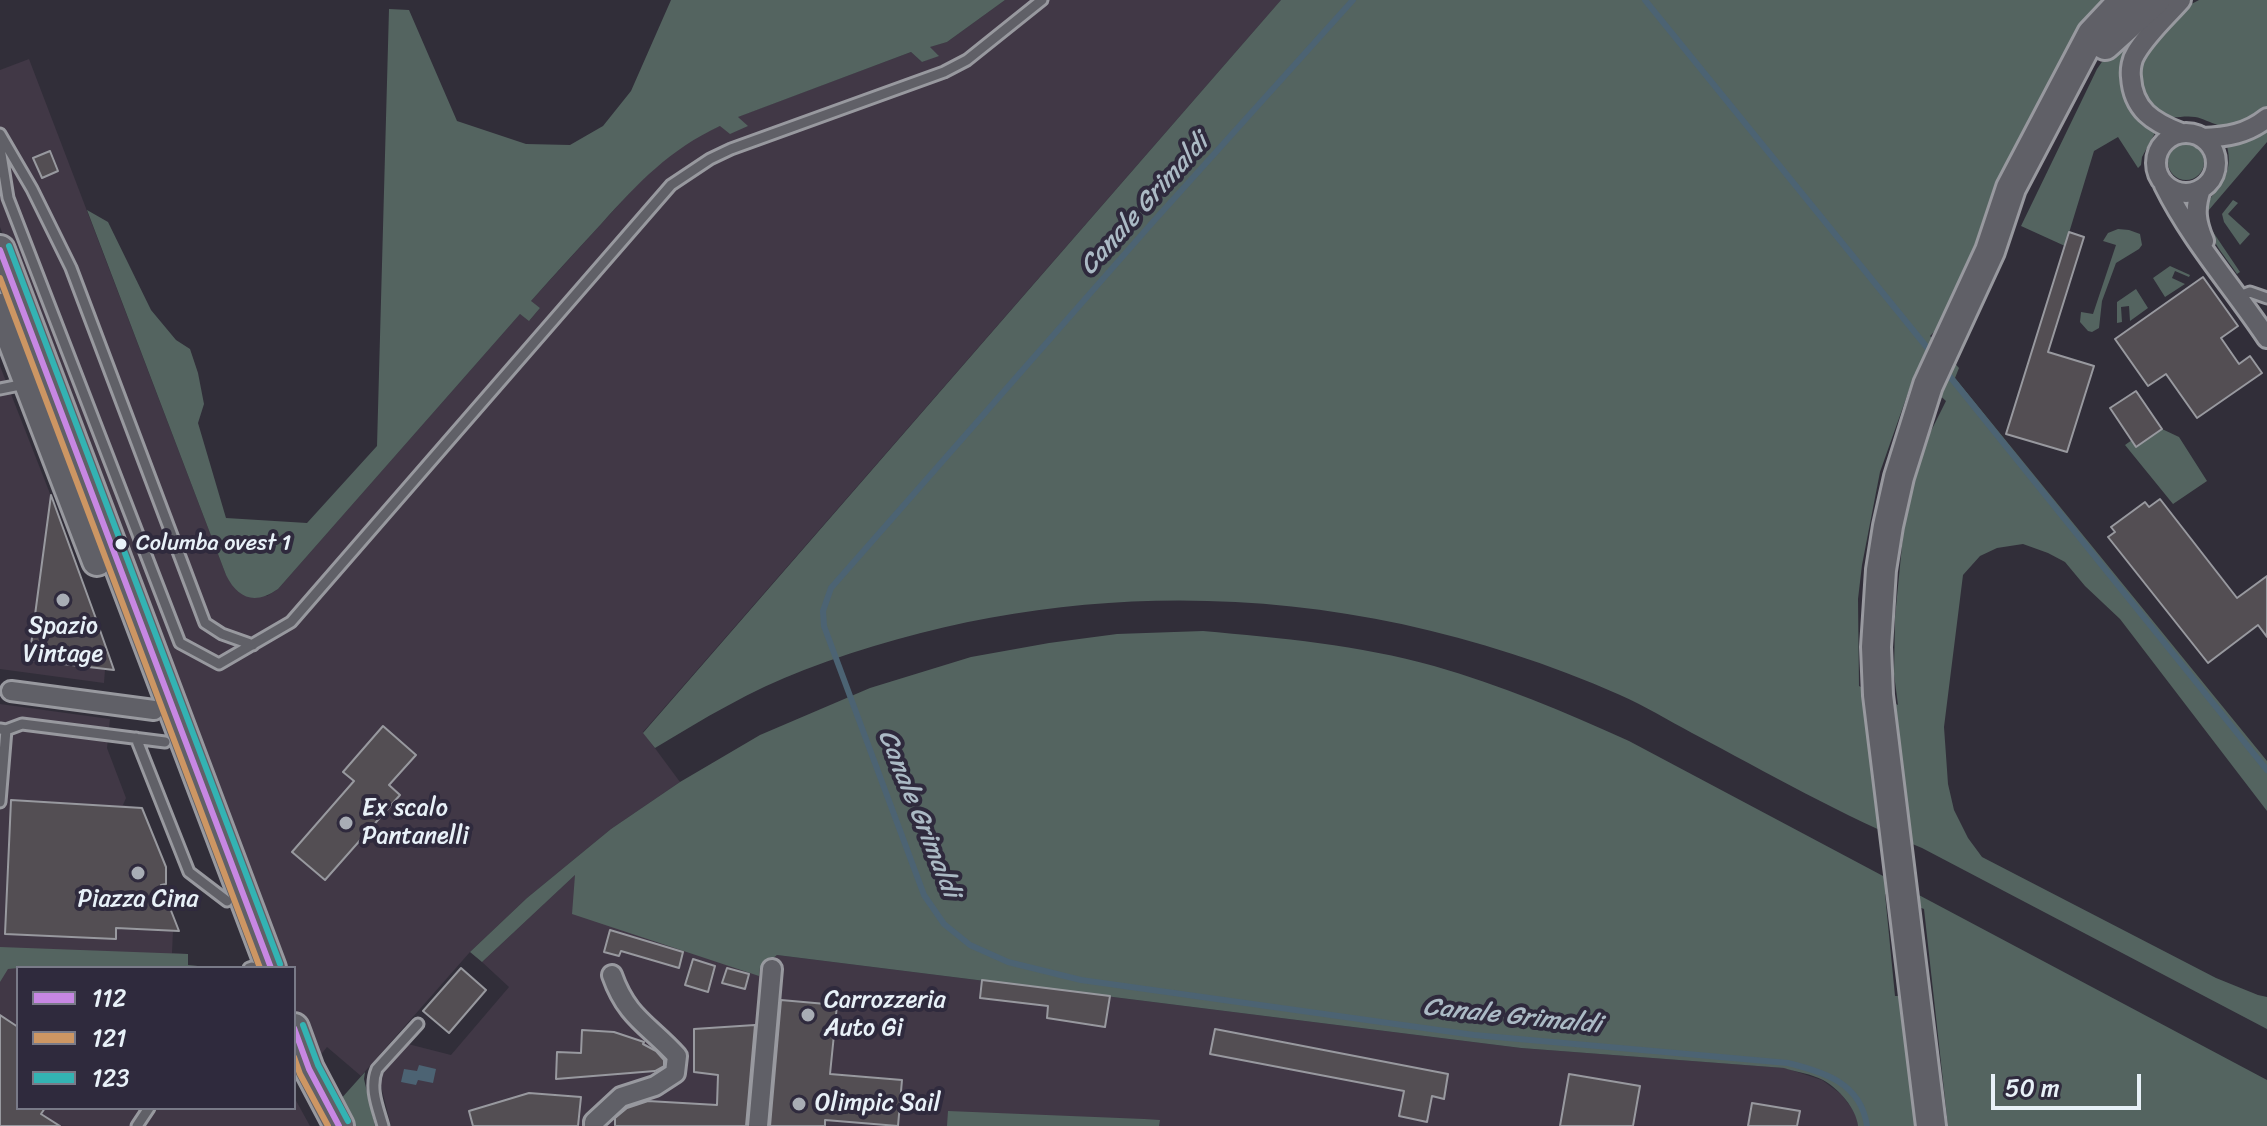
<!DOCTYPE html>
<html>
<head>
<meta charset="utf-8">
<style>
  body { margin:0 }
  #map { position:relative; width:2267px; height:1126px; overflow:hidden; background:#312e39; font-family:Sriracha,sans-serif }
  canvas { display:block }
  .legend { position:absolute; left:16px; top:966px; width:280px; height:144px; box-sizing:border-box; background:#2f2a3d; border:2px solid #797a88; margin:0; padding:10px 14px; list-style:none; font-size:24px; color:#e8f1f8 }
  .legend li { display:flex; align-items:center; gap:16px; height:40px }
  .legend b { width:40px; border:2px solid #797a88 }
  .scale { position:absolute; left:1991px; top:1074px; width:150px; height:36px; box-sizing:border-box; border:4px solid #e8f1f8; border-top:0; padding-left:10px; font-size:24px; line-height:28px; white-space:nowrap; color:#e8f1f8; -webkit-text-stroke:6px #2f2a3d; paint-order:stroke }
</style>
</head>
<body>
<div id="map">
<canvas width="2267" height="1126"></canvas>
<ul class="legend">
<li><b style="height:10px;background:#c787e3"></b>112</li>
<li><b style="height:10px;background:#cd9663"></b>121</li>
<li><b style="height:10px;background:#33b3b3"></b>123</li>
</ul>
<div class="scale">50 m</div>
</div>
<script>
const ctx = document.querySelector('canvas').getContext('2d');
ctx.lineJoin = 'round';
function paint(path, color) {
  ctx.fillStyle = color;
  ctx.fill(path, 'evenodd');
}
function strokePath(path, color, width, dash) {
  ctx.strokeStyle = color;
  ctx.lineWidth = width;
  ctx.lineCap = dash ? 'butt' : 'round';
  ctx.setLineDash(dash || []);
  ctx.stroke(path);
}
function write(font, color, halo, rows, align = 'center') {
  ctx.font = font + ' Sriracha,sans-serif';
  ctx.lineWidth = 8;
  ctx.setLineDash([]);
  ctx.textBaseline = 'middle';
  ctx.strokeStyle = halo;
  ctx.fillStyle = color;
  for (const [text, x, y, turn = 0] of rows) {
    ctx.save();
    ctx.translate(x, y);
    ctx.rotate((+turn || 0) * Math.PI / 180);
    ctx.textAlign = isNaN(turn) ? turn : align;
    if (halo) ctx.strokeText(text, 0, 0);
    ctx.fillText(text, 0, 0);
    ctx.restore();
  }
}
const built = new Path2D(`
  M1005,0H1281L643,732L680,782L611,829L527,898L470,952L361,1076L327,1047L315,1062L294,1005V968H280L192,726L0,227V70L29,59L226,575L267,596L278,589L520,314L530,320L540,308L530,302L633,189L660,162L697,136L720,126H747L737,117L911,52L922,62L938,55L929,47L947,42Z
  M0,366L56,509L114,671L105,670L104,683L0,669Z
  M0,704L110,719L107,748L126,798L123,805L142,808L166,867V884L161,886L177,926L173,931L172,953L188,954V965L218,968H18V1108H294V1097L310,1126H0Z
  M576,874L759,975L760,968L777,955L1521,1048L1785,1068L1822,1080L1841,1094L1857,1115L1858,1126H391L381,1086V1078L384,1072L408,1044L451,1055L509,987L482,962Z`);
const green = new Path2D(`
  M671,0H1005L947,42L930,47L939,56L922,62L911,52L738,117L748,126L730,134L720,126C670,149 638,183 602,223C578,249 554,275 531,301L540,308L529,321L520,314L278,589C255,605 238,599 226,575L87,210L108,222L151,310L176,340L190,349L198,373L204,404L198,423L226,518L307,523L377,446L389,9L409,10L457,121L526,144L570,145L603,126L631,91Z
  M1281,0H2105L2086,21L1999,196L1937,329L1930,336L1959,368L1955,378L2267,761V811L2120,619L2085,586L2065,562L2048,553L2023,544L1997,548L1980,556L1963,575L1944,727L1948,784L1954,810L1968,838L1982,857L2216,978L2258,995L2267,997V1029L1922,848C1842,816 1768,773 1692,733C1668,720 1645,706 1620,695C1359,580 1072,568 804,670C751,690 703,719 655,748L643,733ZM1915,373L1946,401L1923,447L1905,515L1895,617L1894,674L1898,705L1859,686L1858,599L1862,565L1880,472Z
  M2163,0H2169C2158,12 2145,24 2135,37C2108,74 2121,108 2155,133L2142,157L2141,165L2138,168L2118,137L2094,151L2065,246L2021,226L2097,69L2106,56Z
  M2199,0H2267V106C2256,118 2235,131 2218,125C2210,123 2203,118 2195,117C2185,115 2173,119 2164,116C2146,108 2134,81 2141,63C2144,56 2150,49 2154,43C2166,27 2181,8 2199,0Z
  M2267,129V142L2208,211L2211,229L2240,272L2237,274C2228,260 2207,236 2205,220C2202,191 2237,187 2227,146L2252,139Z
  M2168 162a18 18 0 1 1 36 0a18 18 0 1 1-36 0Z
  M2233,200L2238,203L2228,214L2250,234L2240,245L2224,222L2222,214Z
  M2118,229L2129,230L2140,234L2142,245L2139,249L2116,263L2102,301L2099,328L2092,332L2088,331L2080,322L2081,312L2093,314L2116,245L2103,241L2108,233Z
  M2170,266L2190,275L2189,277L2175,271L2172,278L2185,284L2165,297L2153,278Z
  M2136,289L2148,308L2130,321L2129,306L2121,307L2122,322L2117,323V302Z
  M2162,429L2179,437L2207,481L2173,504L2125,445L2132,440L2137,446Z
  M1203,631C1281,638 1359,645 1434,666C1501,685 1565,712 1629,741L2267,1080V1126H1948L1924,909L1885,894L1895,996H1903L1918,1126H1858C1856,1108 1839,1089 1823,1080C1812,1074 1796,1072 1784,1068L1521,1048L777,955L760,968L759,976L572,914L575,875L482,962L470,952L527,898L611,829L680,782L760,735L870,688L971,657L1049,643L1117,634Z
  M0,947L188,954V965L218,968H18L8,969L0,982Z
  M365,1072L364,1079L375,1126H353L339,1101Z
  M948,1111L1144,1119L1160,1120L1159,1126H947Z`);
const water = new Path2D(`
  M419,1065L436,1069L433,1083L418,1080L416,1085L401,1082L404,1069L417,1071Z`);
const stream = new Path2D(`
  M1353,0L1152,223L831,588L823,611L824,626L924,895L944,924L970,945L1008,962L1081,980L1474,1035L1788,1063C1824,1072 1861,1083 1867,1126
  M1645,0L1934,356
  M1943,368L2267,770`);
const building = new Path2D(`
  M50,151L58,171L42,178L33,158Z
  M2069,232L2084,237L2048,352L2094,366L2067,452L2006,434Z
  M2203,277L2238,326L2221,338L2239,364L2250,356L2262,373L2197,418L2166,374L2148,386L2115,339Z
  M2136,391L2162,429L2136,447L2110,408Z
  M51,495L95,616L114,670L29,660Z
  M2160,499L2237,598L2267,576V637L2258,625L2208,663L2108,537L2115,532L2111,527L2145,502L2149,507Z
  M383,726L416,755L389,785L400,795L325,880L292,852L354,781L343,772Z
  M11,800L142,808L166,867V884L161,885L179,931L116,928V939L5,934Z
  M610,930L683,952L679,968L621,951L619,956L604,952Z
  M693,959L715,966L708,992L685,985Z
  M461,968L486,990L449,1033L423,1011Z
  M727,968L749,974L745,989L722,983Z
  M982,980L1110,996L1105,1027L1047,1018L1048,1006L980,998Z
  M781,1000L837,1005L830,1074L902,1080L898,1126L825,1120V1126H770Z
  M0,1015L18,1027V1108H45L41,1114L60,1126H0Z
  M755,1025L746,1126H615V1118L627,1108L648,1101L717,1105L718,1075L694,1072V1029Z
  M1215,1029L1448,1074L1444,1099L1432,1096L1427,1122L1399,1116L1404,1091L1210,1054Z
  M582,1030L614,1032L644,1042L643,1044L656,1051L664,1060V1066L655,1071L556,1079L557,1052L581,1053Z
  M1569,1074L1640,1086L1633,1126H1560Z
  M529,1093L581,1097L578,1126H473L469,1111Z
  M1752,1103L1800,1111L1797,1126H1748Z`);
const service = new Path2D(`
  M0,134L32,189L71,268L205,623L222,634L253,645
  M0,148L8,198L180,643L219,664L291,622L671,185L710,159L731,149L944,72L967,60L1042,0
  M2237,297L2250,292L2267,298
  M0,389L25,384
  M0,729L6,730L22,724L165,742
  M136,738L189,872L227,901
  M0,802L6,730
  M249,968L252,967
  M137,1126L149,1108
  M383,1126C378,1108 369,1088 377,1069L418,1024`);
const minor = new Path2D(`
  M2181,133C2153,122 2133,110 2131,77C2130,69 2132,59 2136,53C2148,33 2166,17 2181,0
  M2156 163a30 30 0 1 1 60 0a30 30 0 1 1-60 0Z
  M2202,138C2227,137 2247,134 2267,118
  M2164,185C2191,240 2233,287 2267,338
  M2201,189C2194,209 2196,222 2204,241
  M11,691L154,710
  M594,1126V1122L621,1097L655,1086L675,1073L677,1056C649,1025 627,1018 612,975
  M758,1126L772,969`);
const primary = new Path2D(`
  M2105,45L2155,0
  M0,250L271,968
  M0,308L97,561
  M294,1028L309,1069L339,1126
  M1931,1126L1878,695L1876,647L1881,570L1888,526L1899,477L1928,385L1990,251L2011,188L2092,34L2124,0`);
const bus1 = new Path2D(`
  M0,250L271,968
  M294,1028L309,1069L339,1126`);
const bus2 = new Path2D(`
  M0,278L260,968
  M294,1057L300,1074L328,1126`);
const bus3 = new Path2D(`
  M9,246L280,964
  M303,1025L318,1065L348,1121`);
const markers = [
  [121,544,7,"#e8f1f8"],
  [63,600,8,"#a8adb5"],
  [346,823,8,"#a8adb5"],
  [138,873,8,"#a8adb5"],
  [808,1015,8,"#a8adb5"],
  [799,1104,8,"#a8adb5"]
];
const busNames = [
  ["Columba ovest 1",136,544]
];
const poiNames = [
  ["Spazio",63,627,"center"],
  ["Vintage",63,655,"center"],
  ["Ex scalo",362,809],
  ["Pantanelli",362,837],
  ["Piazza Cina",138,900,"center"],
  ["Carrozzeria",824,1001],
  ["Auto Gi",824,1029],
  ["Olimpic Sail",815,1104]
];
const waterNames = [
  ["Canale Grimaldi",1145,205,-48],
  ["Canale Grimaldi",918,814,68],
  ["Canale Grimaldi",1512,1017,6]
];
paint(built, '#413846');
paint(green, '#546460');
paint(water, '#4c6373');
strokePath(stream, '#4c6373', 6);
paint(building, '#534e53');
strokePath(building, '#98999f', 2);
strokePath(service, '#98999f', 15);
strokePath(minor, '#98999f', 24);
strokePath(primary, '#98999f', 34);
strokePath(service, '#606067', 9);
strokePath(minor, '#606067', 18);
strokePath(primary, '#606067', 28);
strokePath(bus1, '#c787e3', 6);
strokePath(bus2, '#cd9663', 6);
strokePath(bus3, '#33b3b3', 6);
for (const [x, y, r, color] of markers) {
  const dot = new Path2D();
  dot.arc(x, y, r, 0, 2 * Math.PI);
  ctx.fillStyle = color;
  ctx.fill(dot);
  strokePath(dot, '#2f2a3d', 3);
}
write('22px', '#e8f1f8', '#2f2a3d', busNames, 'left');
write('24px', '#e8f1f8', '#2f2a3d', poiNames, 'left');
write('italic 26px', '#abbac5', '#2f2a3d', waterNames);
</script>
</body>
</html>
